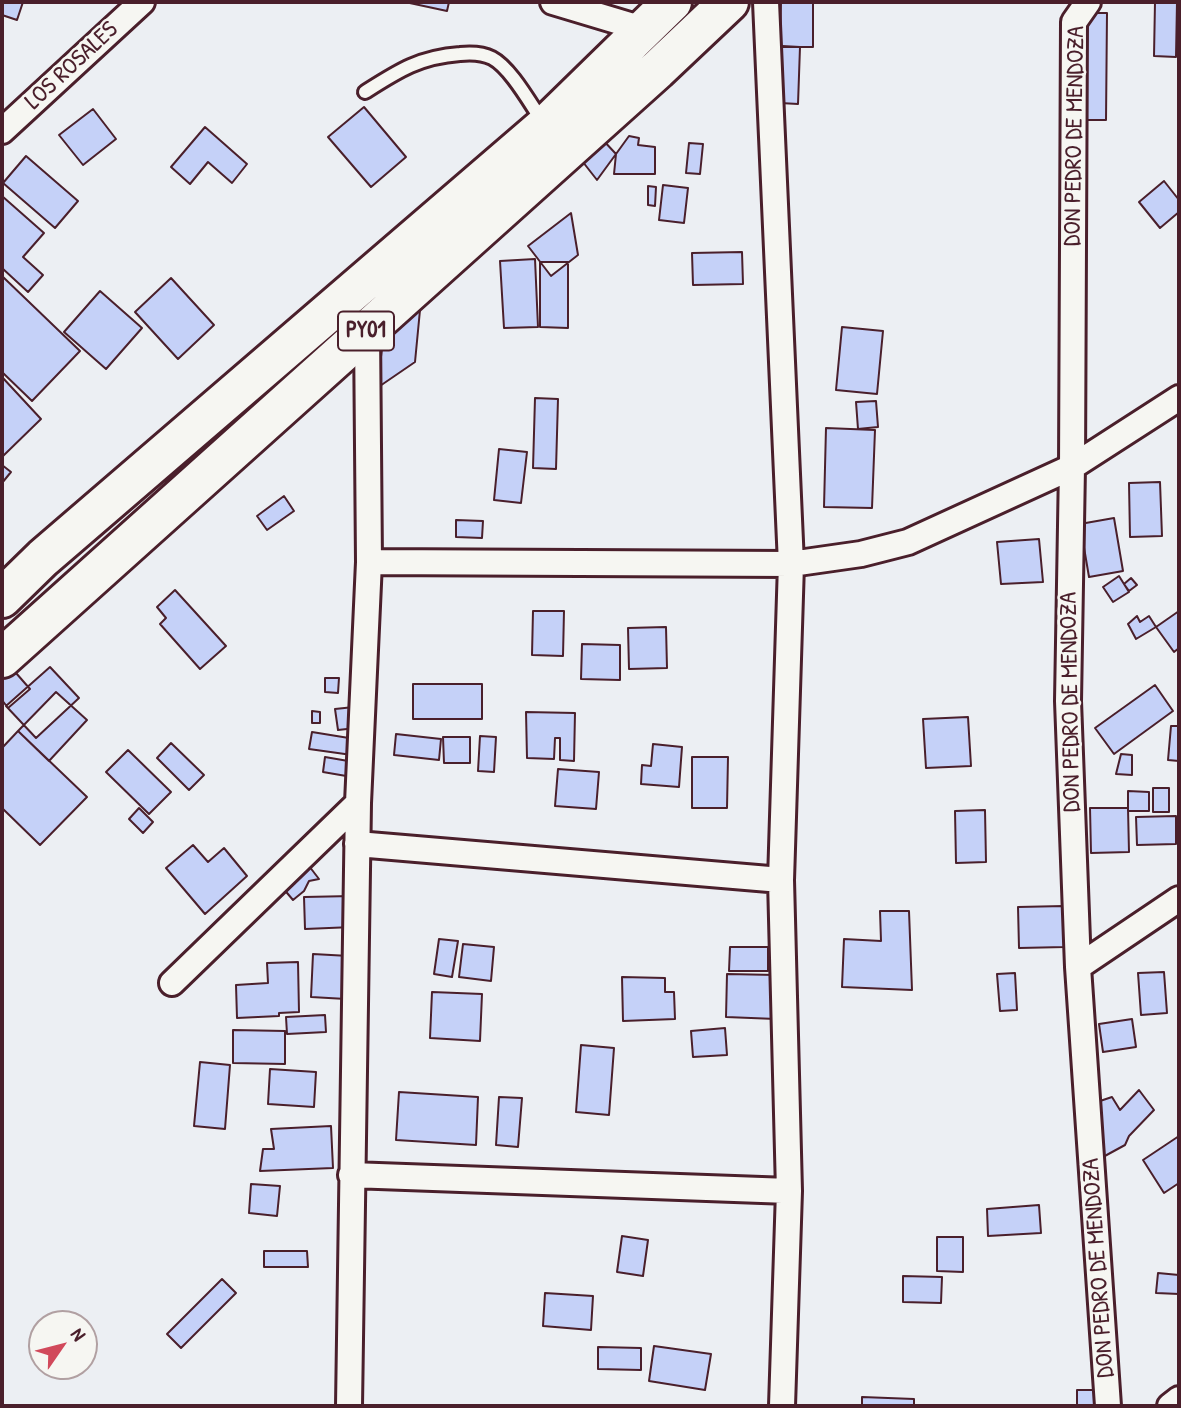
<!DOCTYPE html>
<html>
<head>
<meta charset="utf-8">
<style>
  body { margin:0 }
  #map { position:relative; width:1181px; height:1408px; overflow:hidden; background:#eceff3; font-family:"Patrick Hand",sans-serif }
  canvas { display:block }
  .frame { position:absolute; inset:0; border:4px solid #4a1f2b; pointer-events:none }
  .north { position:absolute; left:28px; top:1310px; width:70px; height:70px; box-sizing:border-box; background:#f6f6f2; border:2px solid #b1a0a2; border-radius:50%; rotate:55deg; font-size:19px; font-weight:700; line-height:28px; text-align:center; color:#4a1f2b }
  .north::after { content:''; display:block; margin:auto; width:24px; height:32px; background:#d1495b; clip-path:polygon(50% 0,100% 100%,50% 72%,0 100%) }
</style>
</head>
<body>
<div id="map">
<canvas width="1181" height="1408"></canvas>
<div class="frame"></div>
<div class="north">N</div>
</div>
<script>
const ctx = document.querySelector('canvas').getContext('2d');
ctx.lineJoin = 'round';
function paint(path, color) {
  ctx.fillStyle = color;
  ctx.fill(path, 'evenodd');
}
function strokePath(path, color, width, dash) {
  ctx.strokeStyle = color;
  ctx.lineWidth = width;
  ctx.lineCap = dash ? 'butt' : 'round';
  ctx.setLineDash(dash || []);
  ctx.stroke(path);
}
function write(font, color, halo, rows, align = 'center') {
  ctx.font = font + ' "Patrick Hand",sans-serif';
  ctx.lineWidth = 5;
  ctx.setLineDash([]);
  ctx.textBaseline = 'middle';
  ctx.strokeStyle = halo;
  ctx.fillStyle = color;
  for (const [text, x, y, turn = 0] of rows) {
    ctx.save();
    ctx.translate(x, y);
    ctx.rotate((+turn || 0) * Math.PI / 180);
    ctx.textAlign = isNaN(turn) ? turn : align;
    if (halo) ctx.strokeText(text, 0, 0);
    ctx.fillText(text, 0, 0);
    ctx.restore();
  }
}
const building = new Path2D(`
  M2,2H23L17,20L2,15Z
  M405,2H449L447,11Z
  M781,2H813V47H780Z
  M1155,2H1177L1176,57L1154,56Z
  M1084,13H1107L1106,120H1082Z
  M782,46L800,47L798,104L780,103Z
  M364,107L406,157L371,187L328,137Z
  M93,109L116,139L83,165L59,135Z
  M205,127L247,164L232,183L208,162L190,184L171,167Z
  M629,136L639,138L638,145L655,147V174H614L616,154Z
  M602,139L616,154L597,180L579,157Z
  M689,143L703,144L700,174L686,173Z
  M26,156L78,201L55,228L3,183Z
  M1164,181L1179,200V212L1160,228L1139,202Z
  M663,185L688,188L684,223L659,220Z
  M648,186L656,187L655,206L648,205Z
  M2,196L44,233L23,257L43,275L28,292L2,268Z
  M571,213L578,255L551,276L528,246Z
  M742,252L743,284L693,285L692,253Z
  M535,259L538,327L504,328L500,261Z
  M540,262H568V328L540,327Z
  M2,276L80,351L32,401L2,372Z
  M171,278L214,325L178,359L135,312Z
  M100,291L142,328L106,369L64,332Z
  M420,310L415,362L377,388L383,341Z
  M842,327L883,331L877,394L836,390Z
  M2,377L41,419L2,457Z
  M535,398L558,399L556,469L533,468Z
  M876,401L878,427L858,429L856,402Z
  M826,428L875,430L872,508L824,507Z
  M499,449L527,452L521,503L494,500Z
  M2,465L11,472L2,483Z
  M1160,482L1162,536L1130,537L1129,483Z
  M284,496L294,511L267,530L257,516Z
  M1114,518L1123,571L1089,577L1080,524Z
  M456,520L483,521L482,538L456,537Z
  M1039,539L1043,582L1001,584L997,542Z
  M1119,576L1129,592L1113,602L1103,587Z
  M1131,578L1137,585L1129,591L1124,584Z
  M175,590L226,646L200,669L160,624L166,618L157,607Z
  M533,611H564L563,656L532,655Z
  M1179,611V648L1174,652L1156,627Z
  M1137,616L1140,622L1149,616L1156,627L1136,639L1128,624Z
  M666,627L667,668L629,669L628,628Z
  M582,644L620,645V680L581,679Z
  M9,665L30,689L8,708L2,700V672Z
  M50,667L79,698L36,738L6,706Z
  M325,678H339L338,693L325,692Z
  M413,684H482V719H413Z
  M1155,685L1173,711L1114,754L1095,728Z
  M56,692L87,720L49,761L18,731Z
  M354,707L356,728L338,730L335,709Z
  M312,711L320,712V723H312Z
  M526,712L575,713L574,761L560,760V738H555L554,759L527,758Z
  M968,717L971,766L926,768L923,719Z
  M1171,726H1179V761L1168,760Z
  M18,731L87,797L40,845L2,808V748Z
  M312,732L355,739L352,755L309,749Z
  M396,734L441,739L439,760L394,755Z
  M480,736L496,737L494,772L478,771Z
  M443,737H470V763H444Z
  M171,743L204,775L189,790L157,758Z
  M653,744L682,747L679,787L641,784L642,765L651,766Z
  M128,750L171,792L149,814L106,772Z
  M1121,754L1132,755V775L1116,774Z
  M325,757L354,762L352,777L323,772Z
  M692,757H728L727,808H692Z
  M558,769L599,772L596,809L555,806Z
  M1153,788H1169V812H1153Z
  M1128,791L1149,792V811H1128Z
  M139,808L153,822L143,833L129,819Z
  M1090,808H1128L1129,852L1091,853Z
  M985,810L986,862L956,863L955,811Z
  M1176,816V844L1137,845L1136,817Z
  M193,845L208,862L224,848L247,876L205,914L166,868Z
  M309,866L319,879L309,881L304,891L293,900L282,887Z
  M352,896L353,927L305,929L304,897Z
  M1064,906L1065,947L1019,948L1018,907Z
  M880,911H909L912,990L842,987L844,939L881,941Z
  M439,939L458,941L452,977L434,974Z
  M463,944L494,947L491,981L459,977Z
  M730,947H768V971H729Z
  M313,954L349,956L346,999L311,997Z
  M298,962L299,1012L279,1013V1016L237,1018L236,985L268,983L267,963Z
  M1164,972L1167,1013L1141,1015L1138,973Z
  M1015,973L1017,1010L1000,1011L997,974Z
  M727,974L776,975V1019L726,1017Z
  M622,977L665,978V992H674L675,1019L623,1021Z
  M432,992L482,994L480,1041L430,1038Z
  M325,1015L326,1032L287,1034L286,1017Z
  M1132,1019L1136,1047L1103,1052L1099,1024Z
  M725,1028L727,1055L693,1057L691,1031Z
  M233,1030L285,1031V1064L233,1063Z
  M581,1045L614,1048L609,1115L576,1112Z
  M200,1062L230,1065L225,1129L194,1126Z
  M270,1069L316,1072L314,1107L268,1104Z
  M1139,1090L1154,1110L1129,1136L1125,1145L1103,1157L1100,1101L1112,1097L1120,1110Z
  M399,1092L478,1097L476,1145L396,1140Z
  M499,1097L522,1098L518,1147L496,1145Z
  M331,1126L333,1168L260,1171L263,1149H274L271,1129Z
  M1179,1136V1183L1164,1193L1143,1160Z
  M251,1184L280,1186L277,1216L249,1213Z
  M1039,1205L1041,1233L988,1236L987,1209Z
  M622,1236L648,1240L643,1276L617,1272Z
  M937,1237H963V1272L937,1271Z
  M264,1251H307L308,1267H264Z
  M1158,1273L1179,1275V1294L1156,1293Z
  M903,1276L942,1277L941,1303L903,1302Z
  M222,1279L236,1293L181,1348L167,1334Z
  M545,1293L593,1296L591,1330L543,1326Z
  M654,1346L711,1354L705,1390L649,1381Z
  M598,1347L641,1348V1370L598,1369Z
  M1077,1390H1097V1406H1077Z
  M862,1397L914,1399V1406H862Z`);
const lane = new Path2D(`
  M365,92C398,71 419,57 460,54C470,53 482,53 492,58C511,68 531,105 543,122`);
const street = new Path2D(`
  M553,2L643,29
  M766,2L791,564L781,880L789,1191L782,1406
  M1088,2L1074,22L1072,467L1068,701L1078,967L1108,1406
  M2,131L142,2
  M369,562L791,564L861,554L908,542L1072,467L1179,398
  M357,844L781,880
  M1078,967L1179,899
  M172,983L358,803
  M351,1175L789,1191
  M349,1406L358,803L369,562L367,330
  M1170,1406L1179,1399`);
const highway = new Path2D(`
  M2,598L43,558L545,126L672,2
  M2,658L657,70L729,2`);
const shields = [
  [366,331,56]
];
const shieldNames = [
  ["PY01",366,331]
];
const streetNames = [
  ["LOS ROSALES",72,66,-43],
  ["DON PEDRO DE MENDOZA",1075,136,-89],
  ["DON PEDRO DE MENDOZA",1071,702,-91],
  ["DON PEDRO DE MENDOZA",1099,1268,-94]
];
paint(building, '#c5d1f8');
strokePath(building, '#4a1f2b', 2);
strokePath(lane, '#4a1f2b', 18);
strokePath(street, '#4a1f2b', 30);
strokePath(highway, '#4a1f2b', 44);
strokePath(lane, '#f6f6f2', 12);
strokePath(street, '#f6f6f2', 24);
strokePath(highway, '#f6f6f2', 38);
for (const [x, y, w] of shields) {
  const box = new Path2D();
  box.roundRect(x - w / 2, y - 19.5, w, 39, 5);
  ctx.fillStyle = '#f6f6f2';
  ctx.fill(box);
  strokePath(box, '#4a1f2b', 2);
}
write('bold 23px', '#4a1f2b', null, shieldNames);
write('24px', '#4a1f2b', '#f6f6f2', streetNames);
</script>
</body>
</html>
